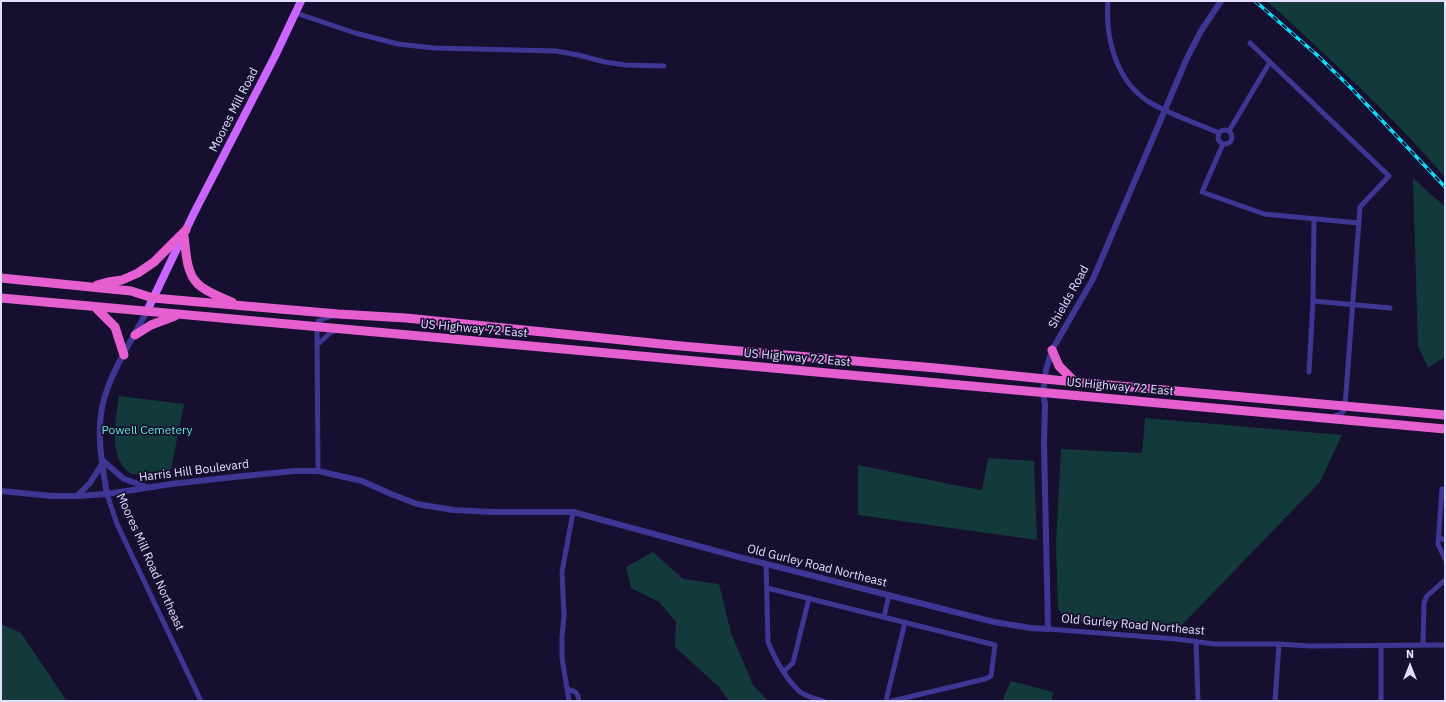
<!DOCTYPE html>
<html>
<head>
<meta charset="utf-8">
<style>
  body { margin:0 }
  #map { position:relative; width:1446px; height:702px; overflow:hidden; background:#160f2f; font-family:"IBM Plex Sans",sans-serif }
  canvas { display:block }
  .frame { position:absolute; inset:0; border:2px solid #e3deff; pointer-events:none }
  .north { position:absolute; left:1390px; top:646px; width:40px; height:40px; -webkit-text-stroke:3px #160f2f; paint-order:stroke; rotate:0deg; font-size:11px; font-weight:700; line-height:16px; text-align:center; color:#e3deff }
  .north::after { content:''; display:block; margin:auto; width:14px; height:18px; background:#e3deff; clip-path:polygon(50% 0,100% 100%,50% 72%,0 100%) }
</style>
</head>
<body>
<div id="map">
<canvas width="1446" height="702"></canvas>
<div class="frame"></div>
<div class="north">N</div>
</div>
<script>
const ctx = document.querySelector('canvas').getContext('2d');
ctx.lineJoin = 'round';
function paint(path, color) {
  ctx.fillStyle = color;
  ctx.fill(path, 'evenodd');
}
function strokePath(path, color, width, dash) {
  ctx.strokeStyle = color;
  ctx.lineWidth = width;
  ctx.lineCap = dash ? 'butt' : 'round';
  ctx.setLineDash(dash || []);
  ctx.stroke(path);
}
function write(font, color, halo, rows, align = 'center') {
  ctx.font = font + ' "IBM Plex Sans",sans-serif';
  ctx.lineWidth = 3.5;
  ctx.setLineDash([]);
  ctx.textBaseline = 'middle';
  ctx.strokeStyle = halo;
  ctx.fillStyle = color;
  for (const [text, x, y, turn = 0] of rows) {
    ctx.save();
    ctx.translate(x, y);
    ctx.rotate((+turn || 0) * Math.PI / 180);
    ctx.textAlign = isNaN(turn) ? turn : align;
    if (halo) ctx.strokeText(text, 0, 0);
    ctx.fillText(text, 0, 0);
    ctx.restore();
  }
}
const green = new Path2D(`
  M1267,1H1445V177C1391,114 1328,57 1267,1Z
  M1413,178L1445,207V357L1428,368L1418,346Z
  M119,396L184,404L170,474L146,475L131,474C129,472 124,469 122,465C110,447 116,416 119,396Z
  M1145,418L1342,435L1320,482L1180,627L1174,624H1096L1067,621L1058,609L1056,543L1061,449L1142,453Z
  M988,458L1034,461L1037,540L858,515V465L959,486L982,490Z
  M653,552L683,579L719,584L731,633L753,685L768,701H729L719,687L675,647L676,622L659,602L631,588L626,567Z
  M1,624L21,633L67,701H1Z
  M1011,681L1053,692L1052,701H1002Z`);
const minor = new Path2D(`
  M1108,1C1105,38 1116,81 1149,102C1171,115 1196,123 1219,133
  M296,13L355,33L398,44L434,48L556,51L578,55L605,62L625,65L664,66
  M1250,43L1389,176L1360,207L1345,406C1344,413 1341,415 1334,416
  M1218 137a7 7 0 1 1 14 0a7 7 0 1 1-14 0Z
  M1229,131L1270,62
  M1223,144L1202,192L1264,214L1359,223
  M1313,301L1390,308
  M317,345L330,333L337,330
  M1309,372L1313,301L1314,219
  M318,471L317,327L318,321L332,316
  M1445,489H1442L1438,544L1445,559
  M107,494L117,524L201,701
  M1439,539H1445
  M766,564L768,642C775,659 786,679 800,692C806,696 816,699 823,701
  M767,588L995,645L991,676L985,679L892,701
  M884,617L889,595
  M1048,629L1176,639L1215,644H1279L1310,646L1445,645
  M1196,641L1198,701
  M1423,645L1424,603L1427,596L1445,580
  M784,671L793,663L809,598
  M567,689C575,691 578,692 579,701
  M569,701L562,658V637L564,615L562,572L573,512
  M886,701L905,622
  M1275,701L1279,644
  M1381,701V645`);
const tertiary = new Path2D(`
  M102,460L124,479L144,486
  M1,491L52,496H77L107,494L171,484L234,477L294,471H318L362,481L391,494L417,504L453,510L493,512H573L735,556L994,622L1031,628L1048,629L1044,443L1045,404L1043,393L1046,370L1052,350L1093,279L1187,58L1201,31L1221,1
  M107,494C102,465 96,432 103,403C111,371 132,340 147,311
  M77,496L90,483L102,464`);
const primary = new Path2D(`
  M147,311L194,213L275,56L301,1`);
const trunk = new Path2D(`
  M184,236C186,251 186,272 197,283C204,291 222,298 232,302
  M1,278L131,291L153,298L338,314L406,318L681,346L936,368L1075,382L1445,415
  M97,285L108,282L122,280L138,273L154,262L186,230
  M1,298L1445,429
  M95,307L115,327L124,355
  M135,335L151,325L175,316
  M1052,350L1059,366L1075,382`);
const rail = new Path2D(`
  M1255,1L1317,55L1352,89L1445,187`);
const streetNames = [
  ["Moores Mill Road",234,110,-63],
  ["Shields Road",1069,297,-61],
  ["US Highway 72 East",474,329,5],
  ["US Highway 72 East",797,358,5],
  ["US Highway 72 East",1120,387,5],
  ["Harris Hill Boulevard",194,471,-7],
  ["Moores Mill Road Northeast",150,562,66],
  ["Old Gurley Road Northeast",817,566,14],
  ["Old Gurley Road Northeast",1133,625,5]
];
const parkNames = [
  ["Powell Cemetery",147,431]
];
paint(green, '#123a3a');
strokePath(minor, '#3d3693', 5);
strokePath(tertiary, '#3d3693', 6);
strokePath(primary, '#cb65ff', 8);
strokePath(trunk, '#e55fd1', 9);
strokePath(rail, '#0adeff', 3.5);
strokePath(rail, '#160f2f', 2, [6]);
write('12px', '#e3deff', '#160f2f', streetNames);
write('12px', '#5deccd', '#160f2f', parkNames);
</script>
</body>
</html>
